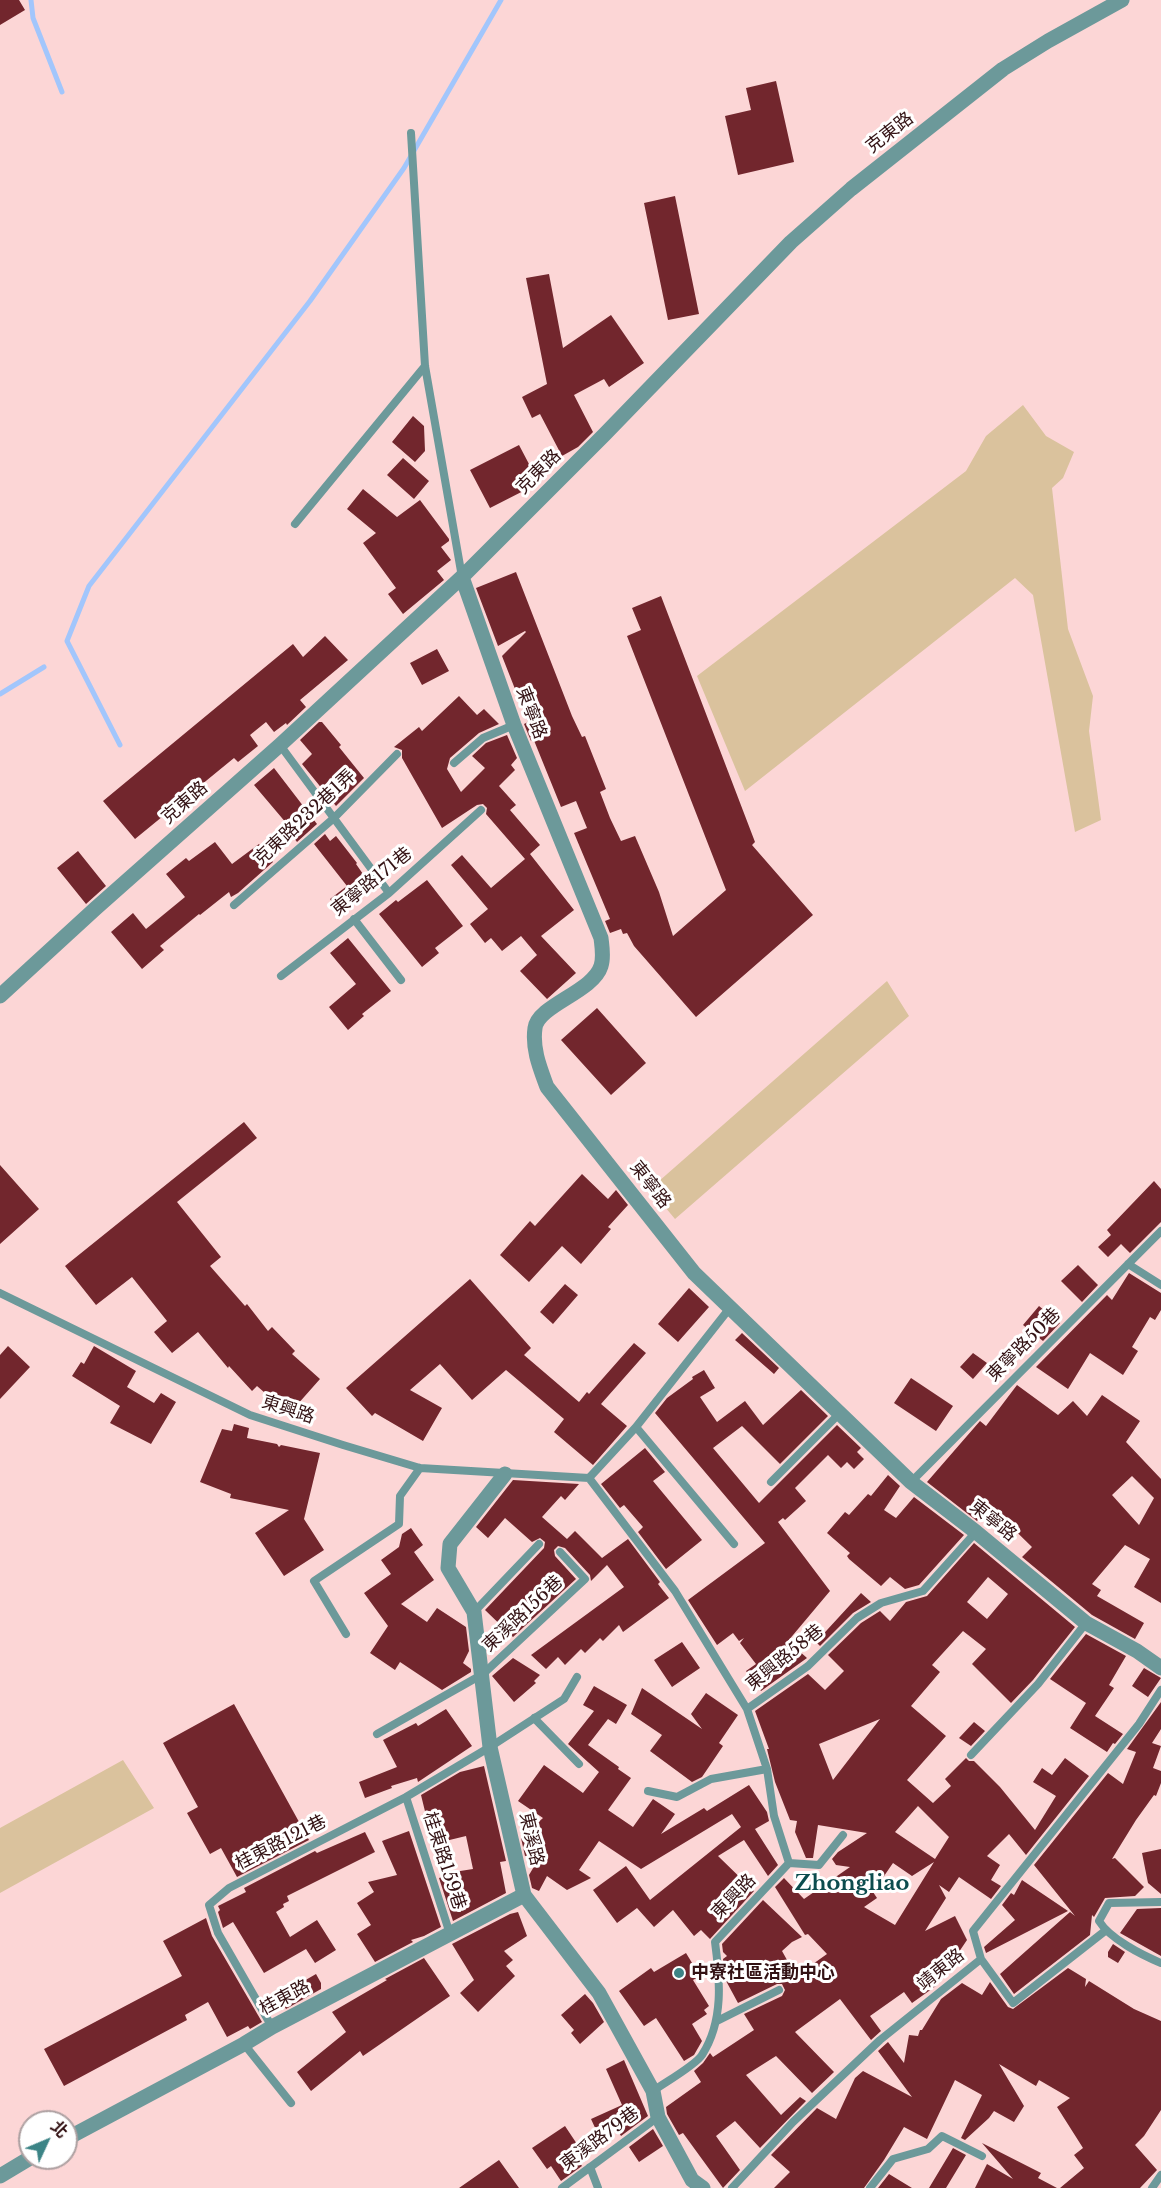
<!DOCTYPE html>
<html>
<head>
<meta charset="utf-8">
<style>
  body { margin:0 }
  #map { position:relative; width:1161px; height:2188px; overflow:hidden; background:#fcd6d6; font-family:"Libre Baskerville","Noto Sans TC",serif }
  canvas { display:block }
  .north { position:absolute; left:18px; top:2110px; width:60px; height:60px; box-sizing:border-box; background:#fff; border:2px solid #ada0a1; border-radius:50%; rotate:46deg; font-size:16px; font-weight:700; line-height:24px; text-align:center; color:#331214 }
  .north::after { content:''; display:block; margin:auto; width:21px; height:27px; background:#3c8486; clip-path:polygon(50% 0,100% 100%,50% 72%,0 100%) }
</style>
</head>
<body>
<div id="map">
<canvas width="1161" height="2188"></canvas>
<div class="north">北</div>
</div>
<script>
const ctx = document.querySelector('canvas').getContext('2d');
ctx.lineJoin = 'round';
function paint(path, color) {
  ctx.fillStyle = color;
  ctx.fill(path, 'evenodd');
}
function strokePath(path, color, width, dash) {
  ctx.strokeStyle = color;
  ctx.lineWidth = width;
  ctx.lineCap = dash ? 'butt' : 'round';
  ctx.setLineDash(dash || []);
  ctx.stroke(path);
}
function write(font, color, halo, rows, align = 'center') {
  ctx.font = font + ' "Libre Baskerville","Noto Sans TC",serif';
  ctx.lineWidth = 6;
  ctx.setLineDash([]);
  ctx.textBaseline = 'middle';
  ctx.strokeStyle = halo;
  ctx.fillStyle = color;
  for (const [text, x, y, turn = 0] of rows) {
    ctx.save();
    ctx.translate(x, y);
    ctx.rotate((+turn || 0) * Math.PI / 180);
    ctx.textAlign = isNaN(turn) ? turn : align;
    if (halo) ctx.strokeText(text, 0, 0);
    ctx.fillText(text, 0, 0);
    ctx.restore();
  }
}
const green = new Path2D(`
  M1023,405L1046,436L1074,452L1063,478L1052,488L1068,629L1093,696L1089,731L1101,820L1075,832L1033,595L1015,578L745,791L697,676L966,471L986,436Z
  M887,981L909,1016L675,1219L650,1189Z
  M123,1760L154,1808L0,1893V1828Z`);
const stream = new Path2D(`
  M31,0L33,18L62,92
  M0,694L44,667
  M120,745L67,641L89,586L310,301L404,168L501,0`);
const building = new Path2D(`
  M0,0H19L25,10L0,25Z
  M776,81L794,162L738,175L725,116L751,110L746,88Z
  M675,196L699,314L668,320L644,203Z
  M549,274L563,348L611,315L644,363L609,387L604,379L574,395L593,432L578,447L562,456L540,414L532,418L522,397L547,384L526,278Z
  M413,416L424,426L425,451L415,462L392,442Z
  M519,445L539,483L490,508L470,470Z
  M403,458L429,481L414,499L387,475Z
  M363,489L397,517L420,500L449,539V541L441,547L451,560L437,571L444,580L403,614L388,594L396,588L363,543L376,533L347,509Z
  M516,572L572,716L582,737L585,736L606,789L600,792L610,818L621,841L635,836L659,892L673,936L726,890L627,636L641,630L632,608L661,596L755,842L752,845L813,915L696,1017L634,946L627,933L623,934L621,929L610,933L605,921L610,919L574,833L587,828L576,801L561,807L533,738L531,741L524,724L528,722L502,656L526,632L525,631L498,646L476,588Z
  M325,636L348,660L300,700L306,707L287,725L286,723L274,732L266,722L250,735L258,746L238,762L234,758L135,839L103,801L293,644L303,657Z
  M437,649L449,671L422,685L410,663Z
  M459,696L477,715L484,709L499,724L479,733L450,758L447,769L461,792L485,768L472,756L486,743L507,735L517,758L511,765L515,770L499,786L516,805L510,810L540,845L530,854L574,910L541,936L576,973L547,999L520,971L537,955L521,936L502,951L491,938L485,943L470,924L488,909L451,865L462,855L491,888L525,859L486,814L487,808L483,804L477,805L442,828L402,758V750L394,747L419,727L422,731Z
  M319,722H322L341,745L339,747L364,778L336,806L302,764L312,754L300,740Z
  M274,768L317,824L297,842L285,826L287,824L254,785Z
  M325,834L330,841L336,836L357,863L356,864L372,887L339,911L330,899L347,886L314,844Z
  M215,842L232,864L259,844L273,862L238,893L231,897L229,892L200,915L199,914L160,946L164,950L142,969L111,932L133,913L146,929L185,897L166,874L186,858L189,861Z
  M78,851L106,886L86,904L57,868Z
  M427,880L463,926L435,948L439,953L422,967L379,914L396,900L398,902Z
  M348,938L391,991L362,1014L364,1016L348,1030L329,1007L356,984L330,953Z
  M597,1008L646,1063L611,1095L561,1040Z
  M244,1122L257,1138L177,1202L221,1257L210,1266L245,1306L247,1304L268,1331L272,1327L295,1351L292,1354L320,1379L289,1414L257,1386L252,1391L229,1366L228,1368L198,1332L172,1353L154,1332L167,1321L132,1277L96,1305L65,1266Z
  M0,1165L39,1209L0,1244Z
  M582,1174L608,1199L616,1190L628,1205L608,1227L611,1229L581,1264L562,1246L529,1282L500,1255L530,1221L535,1226Z
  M1154,1181L1161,1189V1222L1130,1253L1121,1244L1108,1257L1098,1247L1111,1235L1107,1230Z
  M1078,1265L1098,1285L1082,1302L1061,1281Z
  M1129,1273L1161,1293V1310L1155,1320L1150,1317L1132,1347L1138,1351L1123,1375L1090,1353L1068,1389L1036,1367L1107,1295L1112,1300Z
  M470,1279L531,1348L524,1355L579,1402L587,1392L589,1394L634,1343L646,1353L601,1404L627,1426L593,1465L554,1432L564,1419L506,1370L472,1400L440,1364L410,1390L442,1408L423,1441L375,1413L372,1416L346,1388Z
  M565,1284L578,1295L553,1324L540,1312Z
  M689,1288L709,1307L678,1342L658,1324Z
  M1039,1306L1060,1323L1043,1341L1023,1325Z
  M742,1333L779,1368L774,1374L735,1340Z
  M8,1346L30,1367L0,1399V1355Z
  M94,1346L136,1371L127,1387L154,1403L161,1393L176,1402L151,1444L110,1423L120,1406L72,1376L81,1362L84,1364Z
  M973,1353L987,1363L973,1379L960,1367Z
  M704,1370L715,1388L700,1397L717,1422L745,1401L763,1425L801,1390L828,1416L780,1464L742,1426L713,1448L759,1503L837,1425L861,1448L857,1452L864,1459L854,1469L847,1462L841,1468L828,1455L795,1488L806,1501L785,1520L783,1518L778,1522L830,1591L788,1641L807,1658L761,1691L746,1671L756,1664L740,1643L744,1638L739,1641L733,1633L717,1645L688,1600L765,1543L655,1413L667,1398L693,1379L692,1377Z
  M911,1378L953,1406L936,1431L894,1403Z
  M1017,1385L1058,1415L1073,1401L1087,1416L1102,1395L1140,1421L1126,1442L1161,1479V1603L1134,1587L1150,1559L1125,1545L1092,1584L1101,1590L1097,1596L1144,1623L1135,1639L1092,1615L1022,1557L1032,1547L990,1506L977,1521L927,1482L980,1421L986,1426ZM1132,1476L1154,1498L1139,1525L1112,1495Z
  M234,1424L249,1428L247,1438L277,1444L279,1447L281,1445L320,1453L304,1519L324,1550L284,1576L255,1533L289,1510L230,1498L231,1494L200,1482L222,1429L232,1431Z
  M645,1448L665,1472L653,1481L702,1540L666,1569L638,1532L643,1527L624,1505L620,1508L601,1484Z
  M888,1475L900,1486L884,1510L896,1518L914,1497L964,1535L919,1585L905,1589L890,1577L881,1586L849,1559L847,1556L850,1553L827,1533L845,1512L849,1515L868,1494L871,1496Z
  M513,1480L579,1484L565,1500L561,1496L542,1517L567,1539L575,1531L602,1558L628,1539L660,1582L658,1584L669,1598L623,1632L619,1625L603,1641L600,1638L585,1653L581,1649L565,1665L558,1657L546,1669L531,1655L624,1587L607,1565L591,1581L590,1575L565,1548L558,1546L554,1550L555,1556L576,1579L513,1637L485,1610L544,1548L545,1542L540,1538L532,1542L505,1518L488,1538L476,1527Z
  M411,1528L423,1545L414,1552L434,1580L401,1604L427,1622L437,1608L466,1627L469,1651L463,1663L471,1669V1672L442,1690L400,1662L395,1670L370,1653L388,1626L364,1593L391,1574L381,1560L399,1547L402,1534Z
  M974,1543L1075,1627L1033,1680L1011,1703L972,1664L986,1649L963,1631L932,1665L940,1672L911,1706L946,1736L907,1780L933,1803L951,1786L945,1779L966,1758L969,1761H974L1000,1787L1035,1830L1056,1796L1033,1782L1042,1768L1052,1775L1065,1758L1089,1776L1026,1855L1009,1834L987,1856L1000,1865L991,1880L1001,1886L991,1899L959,1877L949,1892L939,1885L946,1898L925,1931L955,1916L967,1940L936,1986L912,2003L904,1992L870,2016L881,2031L871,2040L840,1999L795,2032L834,2072L812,2093L776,2056L746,2075L781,2115L800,2097L806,2101L760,2148L735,2121L716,2136L740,2170L723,2188L683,2133L679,2135L667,2114L666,2107L701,2082L694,2071L703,2063L710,2053L713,2057L754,2030L744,2014L782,1996L785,1990L782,1984H777L738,2003L725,1979L723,1959L727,1956L723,1952L722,1944L763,1900L802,1937L792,1942L782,1951L796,1976L827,1954L808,1934L805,1935L775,1887L784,1878L804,1899L850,1867L836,1865L832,1859L838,1852L867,1833L818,1825L813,1858H806L795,1832L797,1821L790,1820L775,1782L767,1749H769L755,1711L808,1674L825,1690L844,1671L828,1655L861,1623L880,1611L890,1621L906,1602L927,1596ZM988,1577L1008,1594L987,1619L967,1602ZM880,1719L833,1780L819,1744ZM918,1806L949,1837L935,1859L895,1832ZM934,1862L895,1925L864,1907L877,1898L873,1892L893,1863L912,1876Z
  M861,1593L871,1602L853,1613L820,1646L816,1642Z
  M1086,1634L1126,1656L1109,1685L1114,1688L1095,1716L1123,1734L1115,1744L1113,1743L1107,1752L1070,1728L1086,1703L1050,1679Z
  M682,1642L700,1668L672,1687L654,1660Z
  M513,1658L540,1675L534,1681L536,1683L514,1702L492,1676Z
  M1144,1668L1161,1678L1148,1697L1132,1686Z
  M594,1686L627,1705L616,1724L608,1719L588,1745L619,1767L618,1769L631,1778L608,1810L633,1827L653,1799L675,1814L661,1834L704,1808L707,1811L749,1785L767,1812L769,1821L755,1829L778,1865L768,1876L744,1840L718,1856L754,1891L710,1939L701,1930L694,1936L673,1910L654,1927L637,1908L617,1923L593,1890L626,1866L650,1900L741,1827L732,1814L641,1869L599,1841L579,1870L591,1878L567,1890L547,1876L539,1891L532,1888L529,1875L542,1853L525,1856L521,1838L543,1818L518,1801L544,1765L583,1793L599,1772L568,1744L594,1711L583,1705Z
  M642,1688L702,1729L691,1714L706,1693L738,1715L719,1743L723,1746L702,1777L692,1782L650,1751L662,1735L631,1714Z
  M1161,1702V1729L1152,1743L1161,1746L1153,1768L1161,1771V1783L1156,1796L1154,1795L1136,1820L1112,1859L1115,1858L1144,1887L1135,1896L1105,1898L1094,1917L1092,1915L1090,1935L1014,1994L1000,1974L1070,1912L1075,1916L1034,1865L1108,1773L1123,1784L1136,1752L1127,1749Z
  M234,1704L309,1840L237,1877L221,1848L210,1854L187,1813L198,1807L163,1743Z
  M446,1709L472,1746L418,1782L417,1778L391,1786L392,1788L365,1798L359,1782L397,1767L383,1740L416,1723L418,1726Z
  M974,1722L985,1731L971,1746L959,1738Z
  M484,1766L506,1861L500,1862L506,1893L453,1921L439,1878L442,1877L441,1874L473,1869L466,1836L433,1844L421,1795L460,1772Z
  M409,1831L441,1927L424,1936L411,1940L413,1942L375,1962L357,1934L371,1925L357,1903L374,1892L368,1882L397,1875L382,1841Z
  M365,1832L375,1852L287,1896L289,1901L283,1904L284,1907L276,1912L290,1937L317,1920L336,1950L315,1963L306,1949L264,1973L233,1922L223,1928L218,1912L220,1910L218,1906L246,1892L244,1888L315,1851L317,1853Z
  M1161,1849V1894L1148,1883L1142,1853Z
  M1022,1880L1068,1911L986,1953L984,1947L1015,1920L1002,1905L1011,1893L1014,1895Z
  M1161,1908V1956L1120,1933L1137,1909Z
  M518,1912L527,1936L504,1951L513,1960L506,1966L515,1976L478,2012L460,1993L474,1980L452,1944L510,1914Z
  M206,1918L212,1936L262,2022L250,2029L248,2026L227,2037L208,2002L185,2015L187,2020L64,2086L44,2049L182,1976L163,1941Z
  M1113,1944L1125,1952L1118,1963L1108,1957V1952Z
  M686,1953L700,1976L693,1980L709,2006L704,2010L707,2014L692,2024L702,2041L694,2055L684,2061L656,2018L644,2026L619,1991L651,1968L654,1972Z
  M424,1958L450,1996L363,2056L360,2051L311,2091L297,2072L346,2032L332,2012L387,1980L385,1979Z
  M1068,1968L1086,1979L1085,1987L1089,1981L1134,2009L1161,2021V2110L1144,2136L1135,2145L1157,2170L1140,2188H1060L1084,2168L1074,2155L1083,2148L1057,2107L1070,2098L1039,2080L1036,2086L999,2064L1024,2106L1014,2122L994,2111L989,2118L965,2140L961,2138L982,2095L955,2080L927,2139L904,2127L884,2160L864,2188H774L790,2172L771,2155L817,2108L836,2119L855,2078L863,2071L912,2097L878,2051L888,2042L904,2063L909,2035L918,2036L920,2030H922L941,1999L962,1983L982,1995L990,1982L1008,2007L1013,2009Z
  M316,1974L321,1983V1989L286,2009L278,1996Z
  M585,1994L593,2003L604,2022L580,2044L571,2033L574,2030L561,2015Z
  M624,2060L648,2116L621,2136L615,2125L597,2132L591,2119L622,2105L606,2069Z
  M565,2126L579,2147L572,2151L582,2166L561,2181L551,2166L547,2169L532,2148Z
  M653,2129L663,2146L639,2162L629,2147Z
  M982,2143L1041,2173L1038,2178L1057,2188H975L987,2164L1013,2179Z
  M953,2148L966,2155L946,2188H929Z
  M499,2160L519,2188H459Z
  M889,2174L912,2188H878Z`);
const service = new Path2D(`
  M411,133L425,366L462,577
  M295,524L425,366
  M280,745L389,893
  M454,763L483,738L514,725
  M234,905L334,818L397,754
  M354,919L401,980
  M281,976L389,893L481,810
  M1128,1264L1161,1285
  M0,1293L250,1415L343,1445L420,1468L589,1478
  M636,1427L734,1544
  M589,1478L675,1591L747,1709L808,1666L857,1618L881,1603L923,1591L976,1532
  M589,1478L636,1427L729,1309
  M771,1482L840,1413
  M911,1482L1161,1231
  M474,1612L539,1544
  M346,1634L314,1581L399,1524L400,1496L420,1468
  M534,1718L579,1764
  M377,1734L483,1674L585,1579L560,1552
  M971,1755L1038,1684L1086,1623
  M648,1791L677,1797L711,1779L767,1769
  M406,1797L450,1934
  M789,1863L819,1865L843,1835
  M1161,1902L1109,1903L1099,1921C1110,1939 1142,1955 1161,1963
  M981,1959L1013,2003L1105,1931
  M717,2021L779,1990
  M272,2027L218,1933L209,1905L229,1888L406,1797L490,1747L564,1699L577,1677
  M244,2044L291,2103
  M653,2091C664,2083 696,2065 702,2055C724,2021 720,1979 715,1942L789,1863L774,1816L767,1769L747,1709
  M590,2167L598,2188
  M562,2188L658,2117
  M732,2188L793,2122L880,2040L981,1959L973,1931L1139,1724L1161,1690
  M870,2188L893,2159L928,2149L942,2136L982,2156
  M1152,2188L1161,2175`);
const minor = new Path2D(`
  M462,577L514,725L601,938C602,947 604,957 601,966C593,992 538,1005 535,1028C532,1049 540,1068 547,1087L694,1273L911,1482L976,1532L1086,1623L1137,1651L1161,1668
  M0,996L96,908L280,745L462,577L604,435L791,242L851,189L1003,69L1048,41L1122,0
  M505,1474L450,1544L448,1568L474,1612L490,1747L524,1895L599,1993L653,2091L658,2117L692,2180L703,2188
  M66,2139L244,2044L272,2027L524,1895
  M0,2176L30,2158`);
const markers = [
  [679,1973,6,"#3c8486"]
];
const streetNames = [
  ["克東路",890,133,-38],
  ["克東路",539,472,-45],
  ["東寧路",531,713,69],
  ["克東路",185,803,-41],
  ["克東路232巷1弄",305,818,-43],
  ["東寧路171巷",372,882,-39],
  ["東寧路",650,1185,52],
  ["東寧路50巷",1024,1345,-45],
  ["東興路",288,1410,18],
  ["東寧路",993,1521,39],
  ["東溪路156巷",523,1614,-43],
  ["東興路58巷",785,1658,-39],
  ["東溪路",531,1839,77],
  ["桂東路121巷",281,1843,-27],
  ["桂東路159巷",444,1861,72],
  ["東興路",734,1897,-46],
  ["靖東路",941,1970,-39],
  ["桂東路",285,1998,-28],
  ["東溪路79巷",600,2139,-37]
];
const poiNames = [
  ["中寮社區活動中心",691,1973]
];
const quarterNames = [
  ["Zhongliao",852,1884]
];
paint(green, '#dac29d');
strokePath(stream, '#a2c6fc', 5);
paint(building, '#72262d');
strokePath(service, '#6c999a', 8);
strokePath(minor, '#6c999a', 15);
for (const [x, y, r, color] of markers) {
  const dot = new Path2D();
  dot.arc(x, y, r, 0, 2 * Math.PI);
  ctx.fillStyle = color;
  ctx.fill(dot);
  strokePath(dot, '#fff', 2);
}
write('18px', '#331214', '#fff', streetNames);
write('bold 18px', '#331214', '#fff', poiNames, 'left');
write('bold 21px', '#0c4c4e', '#fff', quarterNames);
</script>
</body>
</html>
